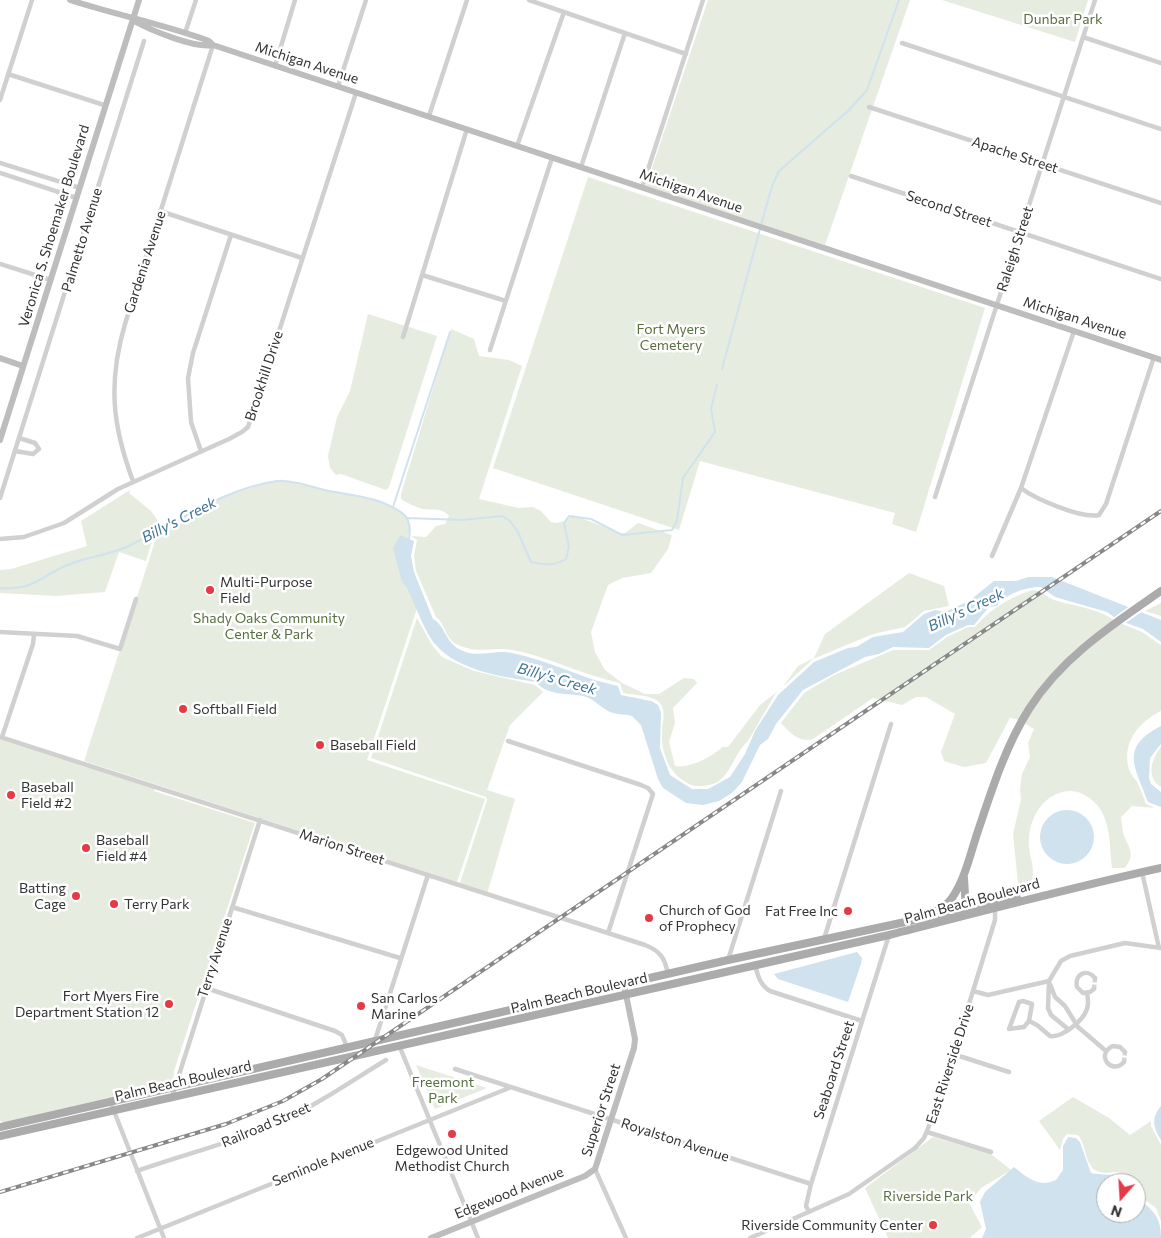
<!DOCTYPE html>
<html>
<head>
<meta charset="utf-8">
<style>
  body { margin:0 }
  #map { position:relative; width:1161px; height:1238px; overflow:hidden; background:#fff; font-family:Commissioner,sans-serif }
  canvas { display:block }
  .north { position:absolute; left:1096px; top:1173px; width:50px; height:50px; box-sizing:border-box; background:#fff; border:1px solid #adadad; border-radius:50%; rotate:199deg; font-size:14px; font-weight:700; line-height:20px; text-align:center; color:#333 }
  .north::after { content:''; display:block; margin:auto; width:18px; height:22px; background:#e63946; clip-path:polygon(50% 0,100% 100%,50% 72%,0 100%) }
</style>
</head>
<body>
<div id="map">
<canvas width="1161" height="1238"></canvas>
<div class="north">N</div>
</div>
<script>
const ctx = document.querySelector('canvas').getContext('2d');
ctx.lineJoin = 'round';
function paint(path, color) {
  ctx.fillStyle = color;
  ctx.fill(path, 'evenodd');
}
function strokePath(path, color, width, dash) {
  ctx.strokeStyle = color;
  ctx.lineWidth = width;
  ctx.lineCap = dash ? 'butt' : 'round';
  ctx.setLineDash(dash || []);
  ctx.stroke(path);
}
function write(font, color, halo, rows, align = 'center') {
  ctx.font = font + ' Commissioner,sans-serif';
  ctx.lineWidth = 5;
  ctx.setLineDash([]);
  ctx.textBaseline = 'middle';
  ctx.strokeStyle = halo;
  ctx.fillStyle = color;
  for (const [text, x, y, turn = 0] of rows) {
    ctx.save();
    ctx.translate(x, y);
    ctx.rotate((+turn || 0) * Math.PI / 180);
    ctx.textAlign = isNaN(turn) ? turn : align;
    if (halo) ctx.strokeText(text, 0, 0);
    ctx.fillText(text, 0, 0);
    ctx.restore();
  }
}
const green = new Path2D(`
  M708,0H910L825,245L646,186Z
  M942,0H1088L1075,42Z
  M588,177L985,308L916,532L892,524L895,513L700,461L679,530L493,468Z
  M368,314L437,336L389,487L386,490L341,474L336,475L330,468L328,456L337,417L350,391Z
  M451,329L474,339L479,356L509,360L522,366L479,499L519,508L533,507L541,511L551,522L556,523L565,521L573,515L620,533H625L638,523L672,535L668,549L651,573L622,578L608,585L591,632L595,652L605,670L622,683L645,694H659L684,678L694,679L697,683L673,708L675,723L669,742L675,766C687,769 713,757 722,747H728L760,705L782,688L798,666L814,658L825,634L909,573L944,586L949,606L924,611L905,627L873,634L813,659L776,693L748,741C736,751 732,771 719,781C711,786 697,788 689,784C668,773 661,753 662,729C663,721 666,711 660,703C653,695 633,695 623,693L620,683C583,675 549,657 513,650C491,646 478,655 456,644C445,638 445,623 436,617L416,571L414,556L417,540L411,536L426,537L436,526L445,524L449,516C442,507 432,511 423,509C415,507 407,503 401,499V494Z
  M279,480L374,500L399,510L407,518L410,526L405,556L421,596L367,760L485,799L457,882L84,761L159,529L230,494Z
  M130,490L129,493L151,511L161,525L156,528L146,561L119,552L105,592L56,596L0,593V570L11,569L87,546L81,521Z
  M1033,590C1042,590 1046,597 1054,600C1073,606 1097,608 1114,620L1085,641L1054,671L1019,720L1010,718L986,763L964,767L944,761L941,752L955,714L926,697H916L902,705L873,698L813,739C798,743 790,732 781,723L804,693L834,675L893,650H929L947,637L968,627H975C992,608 1008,598 1033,590Z
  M1161,603V616L1145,611Z
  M417,618L432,645L442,657L474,671L535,685L543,692L510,725L487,790L515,799L487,894L460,883L487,800L486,797L371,758Z
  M1120,623L1142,632L1161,645V711C1138,722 1120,745 1130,772C1132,776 1135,779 1137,782C1141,789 1143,797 1146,804L1155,808L1132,806L1121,817C1122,824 1122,832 1125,838C1131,851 1134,856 1125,868H1112C1109,843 1112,813 1088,797C1079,791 1071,789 1059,793C1041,799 1030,819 1029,838C1027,856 1039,870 1029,887L1018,883L1013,834L1021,800L1020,789L1022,774L1030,757L1028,743L1034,729L1024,723C1051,681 1080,653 1120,623Z
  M0,738L155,787L154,791L255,823L174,1071L173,1086L9,1124L0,1121Z
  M1161,747V787C1146,778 1151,759 1161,747Z
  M416,1065L487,1088L435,1109Z
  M1073,1097L1109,1118L1130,1135L1151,1121V1126L1161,1145V1221L1156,1208L1141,1197L1136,1180C1130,1180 1129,1174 1123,1173C1115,1171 1106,1174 1099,1172C1084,1167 1087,1145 1078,1135L1067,1134L1063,1139L1060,1150L1039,1121Z
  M933,1137L991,1154L1011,1170L981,1188L969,1203L982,1227L970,1238H888L865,1188Z`);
const water = new Path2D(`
  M400,535L414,541L411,556L414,572L433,619C446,626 445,644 463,651C479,658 496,649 512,653C549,660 582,679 618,686L621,695L651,701L658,705L661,713L660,748L670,775L692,789H708L730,777L745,754L755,731L778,695L814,662L848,648L856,647L873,637L903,632L924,614L935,610L945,612L969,601L994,581H1016L1028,577H1052L1161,620V642L1143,629L1118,620L1107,612L1055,597L1041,587C1025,587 1006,594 997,606L989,607L974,625H968L946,635L929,648L893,647L879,654L865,657L803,690L776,724L768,739L760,745L742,782L732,793L719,801L703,805L686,803L663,788L658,779L641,725L632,716C626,714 619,715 613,713C602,710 594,698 583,696C568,693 547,696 536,682C504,677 458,671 436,645C424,632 415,603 406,586L402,582L393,548Z
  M1161,726V744L1150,758L1149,778L1151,784L1161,792V807L1148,802C1135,766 1119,748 1161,726Z
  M1040 837a27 27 0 1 1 54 0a27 27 0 1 1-54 0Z
  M857,952L862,958L861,964L848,1002L778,979L774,974Z
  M1161,1106V1140C1153,1127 1151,1118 1161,1106Z
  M1068,1137L1076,1138L1080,1142L1091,1173C1103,1176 1124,1172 1130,1183H1106V1213H1136V1197C1153,1210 1161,1216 1161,1238H982L986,1229L980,1202L985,1192L1014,1167C1028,1178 1038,1188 1056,1180L1063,1170V1146Z`);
const pier = new Path2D(`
  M1131,605L1143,611L1124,624L1113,618Z`);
const stream = new Path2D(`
  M761,225L772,186L779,171L849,110L867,90L899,0
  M722,369L760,229
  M393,507L450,332
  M407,518L462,520L502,516L510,521L518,532L531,562C545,565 554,566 566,559L569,547L564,523L569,516L591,519L622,535L672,530L677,521L683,478L715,432L711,409L717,385
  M0,588C37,590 39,576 70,564C87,557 107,555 124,548C175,525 221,489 277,481C290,479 315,488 329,491C346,494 365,496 381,502C401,511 413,514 409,539`);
const streetTunnel = new Path2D(`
  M1094,989L1095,978
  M1124,1062L1125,1052`);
const street = new Path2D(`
  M529,0L686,54
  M185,33L196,0
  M1083,37L1161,63
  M902,43L1161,129
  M275,66L295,0
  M8,74L104,105
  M338,86L366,0
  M0,100L32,0
  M869,107L1161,203
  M429,116L467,0
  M517,146L564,12
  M0,163L80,188
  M581,167L625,33
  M0,173L77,198
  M851,176L1161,279
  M642,188L703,0
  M160,211L302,258
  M0,264L51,280
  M422,275L506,301
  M403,337L467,129
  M490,350L552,158
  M15,451L33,454L39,449L35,443L19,438
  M201,451L191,422L188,378L193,353L231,235
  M133,481C112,425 108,382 125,324L213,45
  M1021,488C1035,499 1082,519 1099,515L1106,504L1154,357
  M935,497L1095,0
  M0,498L144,41
  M0,539L24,537L64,523L118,489L229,439L242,432L248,427L356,93
  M992,556L1021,488L1074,331
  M0,632L77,636L120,649L136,599
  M0,737L645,945C661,951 665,959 668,974
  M2,737L33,644L34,634
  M508,741L641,785L648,788L653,794L608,933
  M1142,872L1159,948
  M232,907L400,958
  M824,939L891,724
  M728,960L781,791
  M755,965C758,976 760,985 770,991L862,1021
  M1050,984L1055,997L1065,1006L1078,1027L1106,1051
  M206,988L335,1031L342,1035L347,1047
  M1094,989L1090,992L1083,993L1077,987C1074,974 1087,968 1095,978
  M973,991L988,995L1049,981
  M1029,1021L1024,1027L1009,1029L1019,1002L1023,1001L1032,1004L1029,1021L1037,1025L1050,1036C1062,1038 1083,1021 1087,1009C1089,1003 1088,999 1087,993
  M1068,1029L1051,1015L1048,1008L1049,981L1061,961L1070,956L1125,943L1161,948
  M375,1040L428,875
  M399,1045L478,1238
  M953,1054L1009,1072
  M1124,1062C1111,1076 1095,1054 1113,1046L1120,1047L1125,1052
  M455,1069L811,1184
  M172,1097L260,820
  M110,1101L164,1238
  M927,1132L991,1152
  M595,1169L626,1238
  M137,1171C182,1155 228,1144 272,1125C313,1108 348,1083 386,1060
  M809,1212L806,1206L811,1184L889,935
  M137,1238L509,1088
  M750,1238L849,1194L915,1148L924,1138L938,1104L995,920V909`);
const secondary = new Path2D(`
  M70,0C116,15 163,24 209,41L213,45L1161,360
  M134,21C150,30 196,49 213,45
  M0,358L23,366
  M0,440L139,0
  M431,1238L585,1176L595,1169L634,1048L635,1039L624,985`);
const primary = new Path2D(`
  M964,878L966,911
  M935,912C942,908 948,904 952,898C965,879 970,855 977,834C991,792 1005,747 1029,709C1062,657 1112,625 1161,591
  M0,1127L728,960L1017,898
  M0,1136L889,935C980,912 1070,888 1161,868`);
const rail = new Path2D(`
  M0,1192L226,1124L283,1101L322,1079L1161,511`);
const markers = [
  [210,590,5,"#e63946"],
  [183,709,5,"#e63946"],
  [320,745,5,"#e63946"],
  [11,795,5,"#e63946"],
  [86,848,5,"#e63946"],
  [76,896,5,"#e63946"],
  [114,904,5,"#e63946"],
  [848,911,5,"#e63946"],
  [649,918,5,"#e63946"],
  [169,1004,5,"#e63946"],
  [361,1006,5,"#e63946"],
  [452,1134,5,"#e63946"],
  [933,1225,5,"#e63946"]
];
const parkNames = [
  ["Dunbar Park",1063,19],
  ["Fort Myers",671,329],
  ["Cemetery",671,345],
  ["Shady Oaks Community",269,618],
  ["Center & Park",269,634],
  ["Freemont",443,1082],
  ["Park",443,1098],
  ["Riverside Park",928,1196]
];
const streetNames = [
  ["Michigan Avenue",307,63,18],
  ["Apache Street",1015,155,18],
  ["Michigan Avenue",691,191,19],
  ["Second Street",949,209,18],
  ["Veronica S. Shoemaker Boulevard",54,226,-73],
  ["Palmetto Avenue",82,240,-73],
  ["Raleigh Street",1015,249,-72],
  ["Gardenia Avenue",145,262,-72],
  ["Michigan Avenue",1075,318,18],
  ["Brookhill Drive",264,376,-72],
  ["Marion Street",342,847,18],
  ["Palm Beach Boulevard",972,901,-15],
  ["Terry Avenue",215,958,-72],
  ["Palm Beach Boulevard",579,993,-13],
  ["East Riverside Drive",950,1064,-72],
  ["Seaboard Street",834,1070,-72],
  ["Palm Beach Boulevard",183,1081,-13],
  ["Superior Street",601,1110,-72],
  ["Railroad Street",266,1125,-23],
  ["Royalston Avenue",675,1140,18],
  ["Seminole Avenue",323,1162,-22],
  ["Edgewood Avenue",509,1193,-22]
];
const poiNames = [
  ["Multi-Purpose",220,582],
  ["Field",220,598],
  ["Softball Field",193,709],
  ["Baseball Field",330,745],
  ["Baseball",21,787],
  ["Field #2",21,803],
  ["Baseball",96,840],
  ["Field #4",96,856],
  ["Batting",66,888,"right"],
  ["Cage",66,904,"right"],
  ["Terry Park",124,904],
  ["Church of God",659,910],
  ["of Prophecy",659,926],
  ["Fat Free Inc",838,911,"right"],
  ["Fort Myers Fire",159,996,"right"],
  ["Department Station 12",159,1012,"right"],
  ["San Carlos",371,998],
  ["Marine",371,1014],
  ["Edgewood United",452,1150,"center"],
  ["Methodist Church",452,1166,"center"],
  ["Riverside Community Center",923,1225,"right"]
];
const waterNames = [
  ["Billy's Creek",179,520,-27],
  ["Billy's Creek",966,610,-25],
  ["Billy's Creek",557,679,16]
];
paint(green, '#e6ecdf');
paint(water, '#cfe2ee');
paint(pier, '#fff');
strokePath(stream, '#cfe2ee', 2);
strokePath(streetTunnel, '#d6d6d6', 4.5, [4.5, 2]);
strokePath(street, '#d0d0d0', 4.5);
strokePath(secondary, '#bdbdbd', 6);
strokePath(primary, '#ababab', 8);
strokePath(rail, '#888', 4);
strokePath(rail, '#fff', 2, [5.5]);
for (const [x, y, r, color] of markers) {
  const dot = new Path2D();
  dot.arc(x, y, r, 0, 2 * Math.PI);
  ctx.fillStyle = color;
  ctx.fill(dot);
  strokePath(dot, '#fff', 2);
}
write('14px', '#56703f', '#fff', parkNames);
write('14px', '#333', '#fff', streetNames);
write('14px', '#333', '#fff', poiNames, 'left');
write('italic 15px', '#3f7597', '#fff', waterNames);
</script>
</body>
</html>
